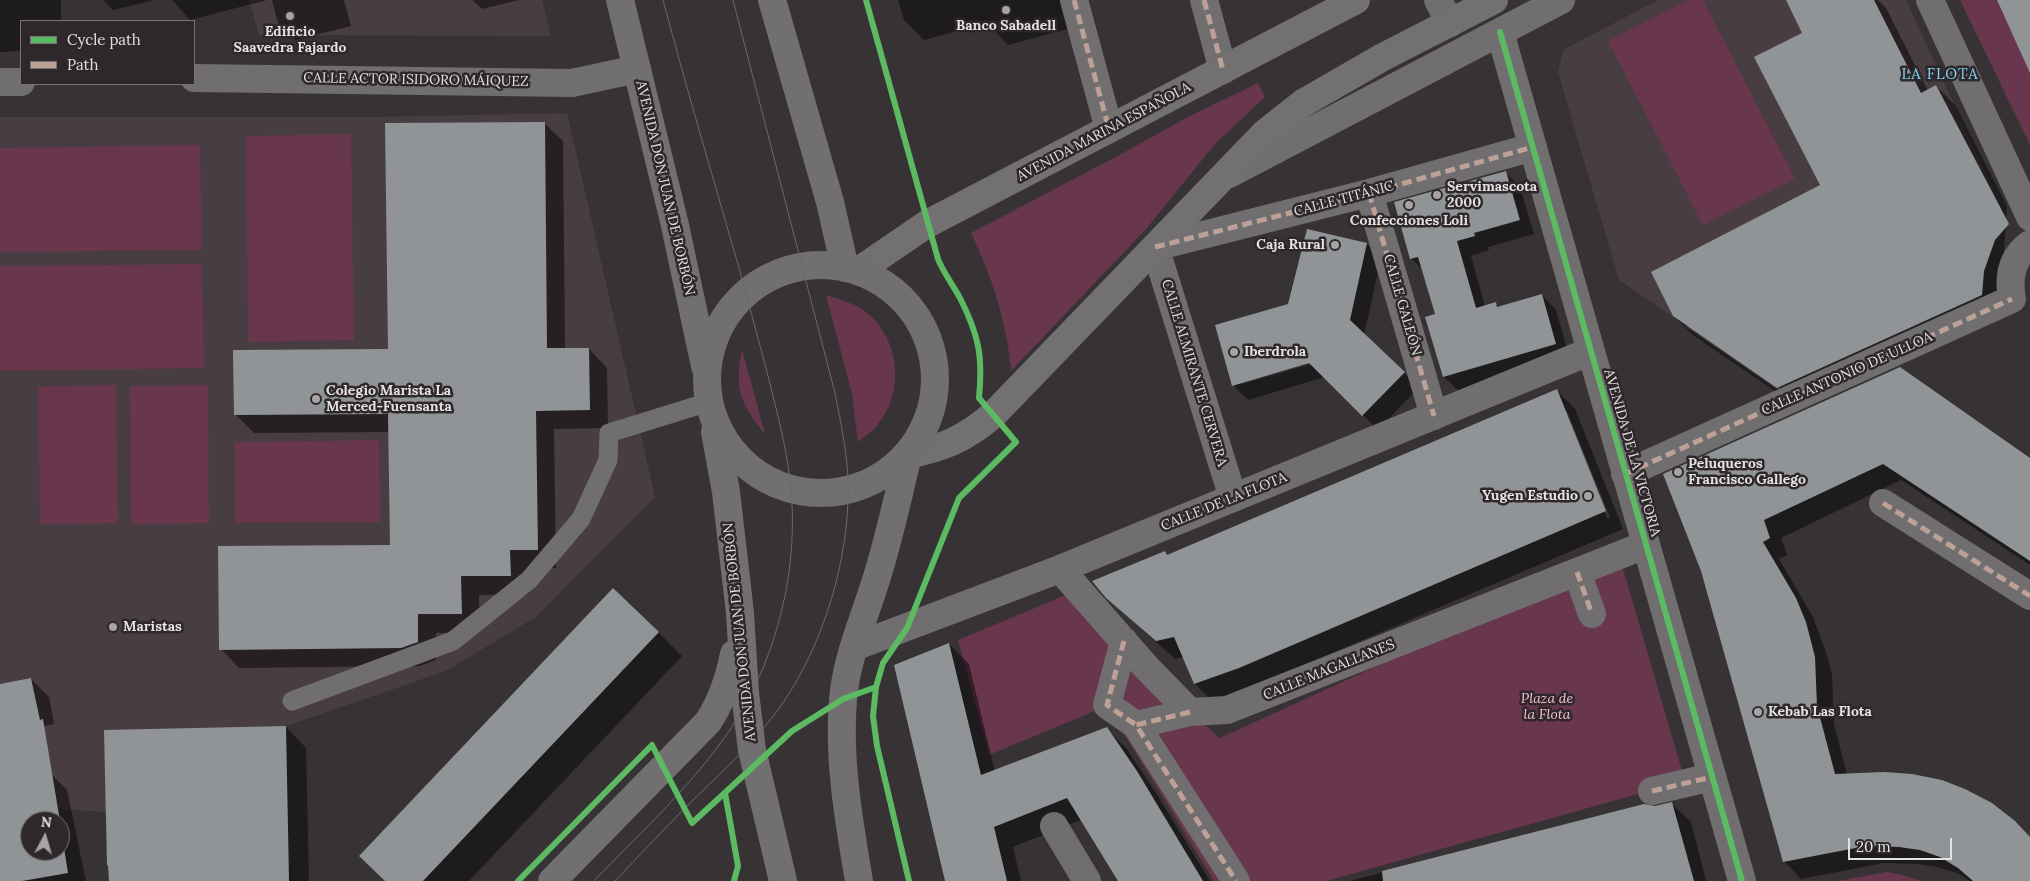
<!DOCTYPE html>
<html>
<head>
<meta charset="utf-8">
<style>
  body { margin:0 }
  #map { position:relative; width:2030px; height:881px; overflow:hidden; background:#373335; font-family:Lora,serif }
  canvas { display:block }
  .legend { position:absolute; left:20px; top:20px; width:175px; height:65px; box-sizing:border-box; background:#2e282a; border:1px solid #777274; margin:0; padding:6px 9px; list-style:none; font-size:15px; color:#e5e1e2 }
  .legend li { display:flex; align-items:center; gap:10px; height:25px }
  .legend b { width:25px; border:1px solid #777274 }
  .north { position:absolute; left:20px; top:811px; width:50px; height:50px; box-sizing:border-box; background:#2e282a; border:1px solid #777274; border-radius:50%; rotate:6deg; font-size:14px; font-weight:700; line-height:20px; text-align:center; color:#e5e1e2 }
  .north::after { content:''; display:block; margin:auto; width:18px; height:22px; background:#a8a4a5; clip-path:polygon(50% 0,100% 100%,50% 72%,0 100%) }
  .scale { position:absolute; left:1848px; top:838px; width:104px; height:22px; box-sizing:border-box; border:2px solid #e5e1e2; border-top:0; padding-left:6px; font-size:15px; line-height:18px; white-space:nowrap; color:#e5e1e2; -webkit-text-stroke:4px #2e282a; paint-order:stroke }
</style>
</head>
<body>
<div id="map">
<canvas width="2030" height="881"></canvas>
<ul class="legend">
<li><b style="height:6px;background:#5cba63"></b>Cycle path</li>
<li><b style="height:6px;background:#bda197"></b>Path</li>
</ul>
<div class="north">N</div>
<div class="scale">20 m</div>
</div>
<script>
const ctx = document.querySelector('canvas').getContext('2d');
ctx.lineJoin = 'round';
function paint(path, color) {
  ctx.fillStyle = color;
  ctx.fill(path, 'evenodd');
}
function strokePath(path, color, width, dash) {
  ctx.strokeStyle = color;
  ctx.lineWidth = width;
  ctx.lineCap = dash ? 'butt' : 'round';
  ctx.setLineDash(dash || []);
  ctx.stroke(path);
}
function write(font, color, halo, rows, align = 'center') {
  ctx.font = font + ' Lora,serif';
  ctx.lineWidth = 5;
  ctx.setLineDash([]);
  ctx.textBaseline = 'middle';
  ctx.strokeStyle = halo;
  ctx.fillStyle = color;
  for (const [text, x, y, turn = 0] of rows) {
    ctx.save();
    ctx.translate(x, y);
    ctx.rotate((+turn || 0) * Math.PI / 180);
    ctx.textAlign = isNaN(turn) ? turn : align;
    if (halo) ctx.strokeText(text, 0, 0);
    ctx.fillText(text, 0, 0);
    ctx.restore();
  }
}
const built = new Path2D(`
  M249,0H542L551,36L259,35Z
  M1658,0H1906L2009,224L1995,240L1984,271L1982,297L1780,390L1619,280L1558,72L1563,50Z
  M567,113L655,497L536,617L446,671L286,726L289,881H109L106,812L58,809L31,678L0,684V117H373Z`);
const green = new Path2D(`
  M1689,0H1703L1795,179L1703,225L1608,41Z
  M1960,0H2030V145Z
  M1258,83L1265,97L1214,145L1147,228L1011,371C1007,322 992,277 971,233L1125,152L1188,117Z
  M351,134L354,340L248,342L246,136Z
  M200,145L202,250L0,252V148Z
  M202,264L204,368L0,371V266Z
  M826,295C839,299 850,302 862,309C901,336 907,396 873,430C868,434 863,438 858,442L852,394Z
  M742,349L765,434C740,404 734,388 742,349Z
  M116,385L118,523L40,524L38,387Z
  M208,385L209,523L131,524L130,386Z
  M379,440L380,522L235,523V442Z
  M1619,555L1685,781L1326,881H1214L1107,706L989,755L958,640L1066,595L1190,712L1220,738Z
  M1887,872L1903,875L1921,881H1838Z`);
const shadow = new Path2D(`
  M0,0H61V21H21V51L0,52Z
  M103,0H155L113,10Z
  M172,0H267L190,20Z
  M272,0H344L351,26L295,40L278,23Z
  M472,0H519L482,9Z
  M898,0H1077L1079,26L1008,45L987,23L924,40L904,20Z
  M1787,0H1878L1886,8L1928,91L1936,86L1955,105L2007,206L2000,314L1797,406L1693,335L1674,316L1821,186L1804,33ZM1686,324L1783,391L1782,393L1686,327Z
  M544,123L563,141L565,349H589L607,368L608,428L554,429L556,568H528L529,594L479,595L480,632L436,633V660L420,666L239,668L221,649L391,546L390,432L254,433L236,415L389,350Z
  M1505,172L1520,187L1534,234L1488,247L1489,250L1471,256L1485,306L1495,303L1500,308L1542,295L1556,310L1570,359L1459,391L1444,377L1437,314L1424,271L1411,258Z
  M1367,244L1381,259L1364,335L1419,387L1378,430L1325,377L1248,400L1233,385L1289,305ZM1314,360L1315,363L1241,384V382Z
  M1900,368L2030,460V565L1901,480L1781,538L1787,555L1779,559L1813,617L1827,655L1832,675L1834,724L1847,775L2030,838V881H1970L1959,874L1938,867L1917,864L1884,863L1801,879L1784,861L1702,571Z
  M1557,391L1575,409L1623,529L1257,685L1213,702L1195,684L1184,657L1175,659L1107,597L1165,552L1168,556ZM1565,411H1567L1610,517L1607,518Z
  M658,632L682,656L469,881H386Z
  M949,644L969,664L995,772L1106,728L1126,748L1156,793L1210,881H1119L1081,820L1013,847L1021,881H947Z
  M31,679L49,697L54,724L34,728L50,773L67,790L86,881H0V685ZM30,821H60V851H30Z
  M286,727L306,748L309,881H115Z
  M1672,804L1691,822L1706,881H1349L1644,805L1655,808Z`);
const building = new Path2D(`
  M1786,0H1874L1921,93L1936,85L2009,224L1995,240L1984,271L1982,295L1777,388L1673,316L1651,272L1820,185L1754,57L1802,33Z
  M1997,0H2030V73Z
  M545,122L547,348H589L590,410L536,411L538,550H510L511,576H461L462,614H418V642L401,648L219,650L218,546L390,545L388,414L234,415L233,350L388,349L385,123Z
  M1506,171L1520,220L1474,233L1475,236L1457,241L1476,308L1496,302L1497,307L1542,294L1556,344L1443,377L1425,317L1435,314L1418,257L1410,259L1394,202Z
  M1307,229L1367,243L1350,320L1405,372L1362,416L1309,363L1232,386L1215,325L1288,304Z
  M1900,367L2030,458V561L1883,464L1764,520L1770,538L1763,542L1796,598L1806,622L1815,657L1817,706L1835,774L1884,772L1912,774L1942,780L1965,789L1992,803L2015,821L2030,837V881H1973L1958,868L1940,857L1920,850L1899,847L1866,846L1783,862L1701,571L1663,474Z
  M1557,389L1606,511L1239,668L1194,684L1174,637L1156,641L1106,598L1092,581L1165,551L1167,555Z
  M613,588L659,632L423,881H385L359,856Z
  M949,643L981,775L1107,727L1137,771L1203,881H1118L1067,798L994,827L1007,881H945L894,665Z
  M31,678L40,720L43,719L60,821H30V851H60V823L68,873L22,881H0V684Z
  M286,726L289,881H109L108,865L107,866L104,730Z
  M1672,802L1694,881H1383L1382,871L1644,804L1655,806Z`);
const lane = new Path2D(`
  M292,701L453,641L529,580L581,519L608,460L609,433L709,402`);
const street = new Path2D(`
  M1074,0L1109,129
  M1204,0L1223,70
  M1438,0L1450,23
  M1930,0L2030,217
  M1500,32L1742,881
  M194,78L572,83L637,69
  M0,82H21
  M1229,174L1561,0
  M1369,193L1434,416
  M1625,474L2012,299C2008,278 2011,258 2030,244
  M1233,498L1155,247L1369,193L1533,147
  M1883,503L2030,596
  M1060,569L1147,668L1190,712L1227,710L1645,545
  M1577,572L1592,614
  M1124,641L1107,705L1136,725
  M854,647L1060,569L1591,351
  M1190,712L1136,725L1236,881
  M1652,791L1712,777
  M1054,826L1087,881`);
const secondary = new Path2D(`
  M858,271L927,224L1356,0
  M908,455C945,447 963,440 993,415L1265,133L1303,103L1383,57L1494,0`);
const primary = new Path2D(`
  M620,0L674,221L705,366
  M772,0L830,202L845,268
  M707 379a114 114 0 1 1 228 0a114 114 0 1 1-228 0Z
  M715,432L726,492L740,613L745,693L752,750L783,881
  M552,881L708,722C722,701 729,679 734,654
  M859,881C849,822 838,760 843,700C846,659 864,619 876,580C889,539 898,497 908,455`);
const tram = new Path2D(`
  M594,881C641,832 699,779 735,722C779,653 800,562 790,481C786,443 775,405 766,368C756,332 747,296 737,261C712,174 686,87 663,0
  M615,881C639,856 662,831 686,807C716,777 749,748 775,714C819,655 845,575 848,502C850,466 842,428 835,393L733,0`);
const quiet = new Path2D(`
  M1074,0L1109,129
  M1204,0L1223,70
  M1369,193L1434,416
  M1155,247L1369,193L1533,147
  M1625,474L2012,299
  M1883,503L2030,596
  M1577,572L1592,614
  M1124,641L1107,705L1136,725
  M1190,712L1136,725L1236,881
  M1652,791L1712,777`);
const cycleway = new Path2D(`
  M866,0L938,259C944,274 954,286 961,300C979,336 983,357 979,398L1016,442L959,498L907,628L883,663L876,687L873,716L877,746L909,881
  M1500,32L1742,881
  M725,793L738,866L734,881
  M518,881L652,745L692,823L792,731L843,699L876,687`);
const markers = [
  [1006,10,5,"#a8a4a5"],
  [290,16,5,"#a8a4a5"],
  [1437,195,5,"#a8a4a5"],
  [1409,205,5,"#a8a4a5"],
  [1335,245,5,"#a8a4a5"],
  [1234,352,5,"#a8a4a5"],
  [316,399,5,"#a8a4a5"],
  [1678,472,5,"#a8a4a5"],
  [1588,496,5,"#a8a4a5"],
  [113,627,5,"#a8a4a5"],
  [1758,712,5,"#a8a4a5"]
];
const poiNames = [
  ["Banco Sabadell",1006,26,"center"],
  ["Edificio",290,32,"center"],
  ["Saavedra Fajardo",290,48,"center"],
  ["Servimascota",1447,187],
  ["2000",1447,203],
  ["Confecciones Loli",1409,221,"center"],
  ["Caja Rural",1325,245,"right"],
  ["Iberdrola",1244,352],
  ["Colegio Marista La",326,391],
  ["Merced-Fuensanta",326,407],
  ["Peluqueros",1688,464],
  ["Francisco Gallego",1688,480],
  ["Yugen Estudio",1578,496,"right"],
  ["Maristas",123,627],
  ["Kebab Las Flota",1768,712]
];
const streetNames = [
  ["CALLE ACTOR ISIDORO MÁIQUEZ",416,80,1],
  ["AVENIDA MARINA ESPAÑOLA",1104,132,-28],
  ["AVENIDA DON JUAN DE BORBÓN",665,188,77],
  ["CALLE TITÁNIC",1344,199,-15],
  ["CALLE GALEÓN",1402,305,74],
  ["CALLE ALMIRANTE CERVERA",1194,373,73],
  ["CALLE ANTONIO DE ULLOA",1847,374,-24],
  ["AVENIDA DE LA VICTORIA",1632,453,74],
  ["CALLE DE LA FLOTA",1224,502,-22],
  ["AVENIDA DON JUAN DE BORBÓN",740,632,-96],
  ["CALLE MAGALLANES",1329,670,-22]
];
const parkNames = [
  ["Plaza de",1547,699],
  ["la Flota",1547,715]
];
const neighbourhoodNames = [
  ["LA FLOTA",1940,75]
];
paint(built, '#483d41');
paint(green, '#68364d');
paint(shadow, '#0007');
paint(building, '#909497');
strokePath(lane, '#706e6f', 19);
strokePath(street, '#706e6f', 28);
strokePath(secondary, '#737071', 28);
strokePath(primary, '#726f70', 28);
strokePath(tram, '#6b696a', 1);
strokePath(quiet, '#bda197', 5, [10, 5]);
strokePath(cycleway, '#5cba63', 6);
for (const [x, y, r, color] of markers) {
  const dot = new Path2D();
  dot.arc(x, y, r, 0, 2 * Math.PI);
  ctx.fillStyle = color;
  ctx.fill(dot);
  strokePath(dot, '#2e282a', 2);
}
write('bold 14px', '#e5e1e2', '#2e282a', poiNames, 'left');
write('14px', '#e5e1e2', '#2e282a', streetNames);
write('italic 14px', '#fabfd6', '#2e282a', parkNames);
ctx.letterSpacing = '1px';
write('15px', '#7cd4fa', '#2e282a', neighbourhoodNames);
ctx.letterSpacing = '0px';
</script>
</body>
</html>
